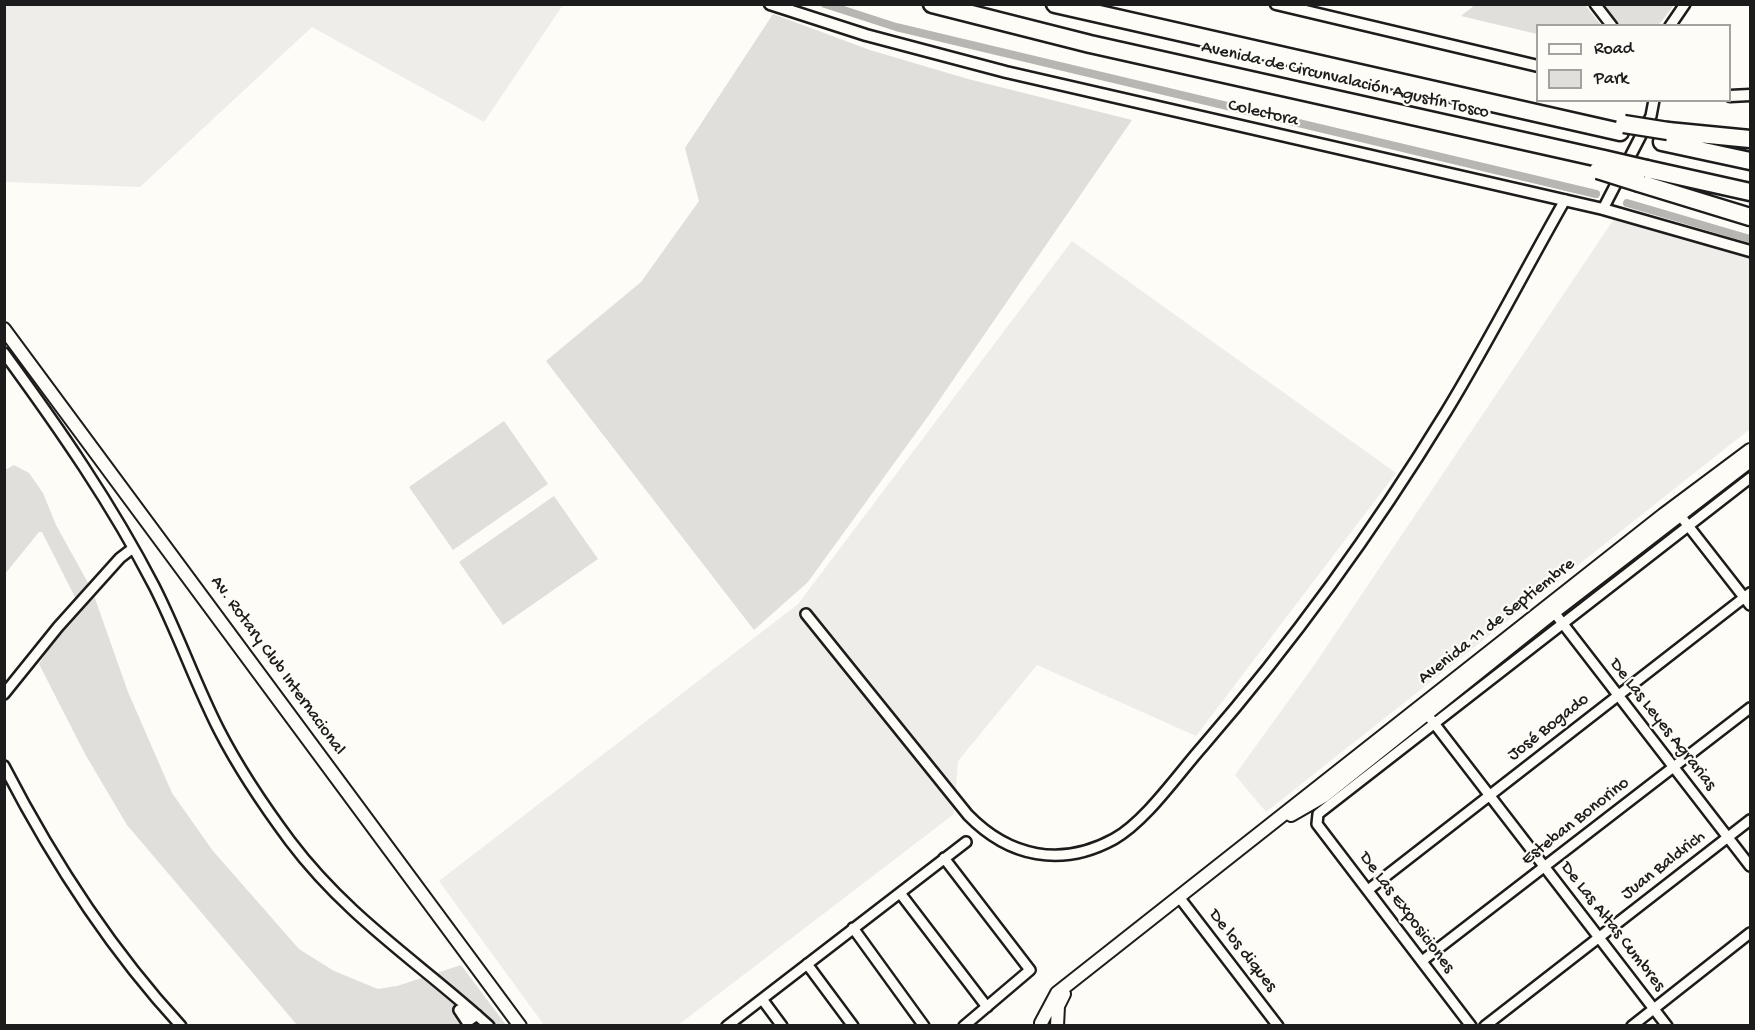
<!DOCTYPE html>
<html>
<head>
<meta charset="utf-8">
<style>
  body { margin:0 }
  #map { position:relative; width:1755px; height:1030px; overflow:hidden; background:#fdfcf7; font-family:"Gochi Hand",sans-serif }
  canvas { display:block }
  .frame { position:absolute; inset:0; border:6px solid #1c1c1c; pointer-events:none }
  .legend { position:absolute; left:1536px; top:24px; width:195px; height:78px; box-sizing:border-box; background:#fdfcf7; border:2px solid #a3a29f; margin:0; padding:8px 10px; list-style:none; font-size:18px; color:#1c1c1c }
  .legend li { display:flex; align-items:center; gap:12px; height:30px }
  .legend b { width:30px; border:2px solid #a3a29f }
</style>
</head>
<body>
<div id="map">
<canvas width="1755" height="1030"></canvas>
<div class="frame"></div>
<ul class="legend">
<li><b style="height:8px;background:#fdfcf7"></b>Road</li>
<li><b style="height:16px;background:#e0dfdb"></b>Park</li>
</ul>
</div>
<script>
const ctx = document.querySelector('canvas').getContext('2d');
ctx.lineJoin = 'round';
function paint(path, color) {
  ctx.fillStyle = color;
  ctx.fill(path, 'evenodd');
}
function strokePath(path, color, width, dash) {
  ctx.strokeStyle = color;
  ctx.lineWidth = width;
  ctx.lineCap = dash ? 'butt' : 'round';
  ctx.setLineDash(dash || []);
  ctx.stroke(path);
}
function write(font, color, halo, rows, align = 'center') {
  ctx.font = font + ' "Gochi Hand",sans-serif';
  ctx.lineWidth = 4.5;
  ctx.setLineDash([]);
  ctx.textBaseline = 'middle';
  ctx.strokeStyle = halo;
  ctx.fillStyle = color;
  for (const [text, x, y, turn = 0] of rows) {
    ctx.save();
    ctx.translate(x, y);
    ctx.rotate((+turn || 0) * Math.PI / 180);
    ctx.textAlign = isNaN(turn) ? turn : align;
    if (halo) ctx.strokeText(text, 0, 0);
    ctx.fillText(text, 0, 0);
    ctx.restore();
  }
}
const built = new Path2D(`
  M5,4H563V5L484,122L312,27L140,187L5,182Z
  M1616,216L1750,256V429L1266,812L1235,775L1315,664Z
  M1072,241L1396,473L1196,736L1037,665L958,761L954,814L678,1025H544L439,881L798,604Z`);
const green = new Path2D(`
  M1475,5H1585L1601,25L1538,26L1537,34L1461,16Z
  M1600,5H1674L1658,26L1617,25Z
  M773,14L870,50L968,79L1132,120L929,415L808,582L754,630L546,361L641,282L699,201L685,148Z
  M504,421L548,484L453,550L409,487Z
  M14,465L29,473L43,493L56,525L92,590L128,692L172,793L213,851L299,949L334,971L378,989L397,986L461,965L506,1025H297L127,825L85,754L39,664L78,603L42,532H39L5,574V470Z
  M554,496L598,559L503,625L459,562Z`);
const canal = new Path2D(`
  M825,4L896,27L1596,194
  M1627,203L1750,239`);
const minor = new Path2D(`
  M1595,4L1612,26
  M1670,26L1685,4
  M1603,209L1651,116L1654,100
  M4,353C59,428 111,503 154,586C178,633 195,683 219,730C239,769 264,806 290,841C348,918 420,963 489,1026
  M1679,514L1750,605
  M1550,607L1750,866
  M806,614L968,815C1009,857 1061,868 1114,839C1146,821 1178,774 1203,746C1293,642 1374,530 1446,412C1488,343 1525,270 1565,200
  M4,694L58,627L120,558L133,548
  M1430,718L1667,1026
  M4,766C52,859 110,949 181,1026
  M944,858L1030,970L964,1026
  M1368,890L1750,593
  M900,893L987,1007
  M1179,897L1278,1026
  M853,928L924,1026
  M1422,961L1750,708
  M807,964L853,1026
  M762,999L782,1026
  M472,1018L459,1010L467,1022L477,1015
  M727,1026L966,842
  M1471,1026L1317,824L1318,814L1750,478
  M1485,1026L1750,820
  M1632,1026L1750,933`);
const tertiary = new Path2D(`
  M770,4L866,35L1006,72L1603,209L1750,251
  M1276,4L1538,66
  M1730,96L1750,95`);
const secondary = new Path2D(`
  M4,329L520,1026
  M1291,815L1324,796L1554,612L1750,461
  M1041,1023L1057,993L1663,515L1750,450
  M1057,1026L1058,1006L1064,994`);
const motorway = new Path2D(`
  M932,4L1090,44L1604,159
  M1055,4L1620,132
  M1668,131L1750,139
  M1662,142L1750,161
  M1647,169L1750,192
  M1639,183L1750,217`);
const motorwayBridge = new Path2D(`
  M1624,124L1668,131
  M1604,159L1647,169
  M1598,170L1639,183`);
const streetNames = [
  ["Avenida de Circunvalación Agustín Tosco",1345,81,13],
  ["Colectora",1263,114,13],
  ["Avenida 11 de Septiembre",1497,622,-38],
  ["Av. Rotary Club Internacional",277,666,54],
  ["De Las Leyes Agrarias",1662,725,52],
  ["José Bogado",1549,728,-38],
  ["Esteban Bonorino",1576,822,-38],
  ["Juan Baldrich",1664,866,-38],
  ["De Las Exposiciones",1406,913,53],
  ["De Las Altas Cumbres",1612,927,52],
  ["De los diques",1242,951,52]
];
paint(built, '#eeede9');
paint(green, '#e0dfdb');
strokePath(canal, '#b7b6b2', 8);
strokePath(minor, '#1c1c1c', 14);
strokePath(tertiary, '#1c1c1c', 15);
strokePath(secondary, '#1c1c1c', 16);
strokePath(motorway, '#1c1c1c', 21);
strokePath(minor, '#fdfcf7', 9);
strokePath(tertiary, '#fdfcf7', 10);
strokePath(secondary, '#fdfcf7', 12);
strokePath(motorway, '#fdfcf7', 16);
strokePath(motorwayBridge, '#1c1c1c', 21, []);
strokePath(motorwayBridge, '#fdfcf7', 16);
write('18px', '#1c1c1c', '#fdfcf7', streetNames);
</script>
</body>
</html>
